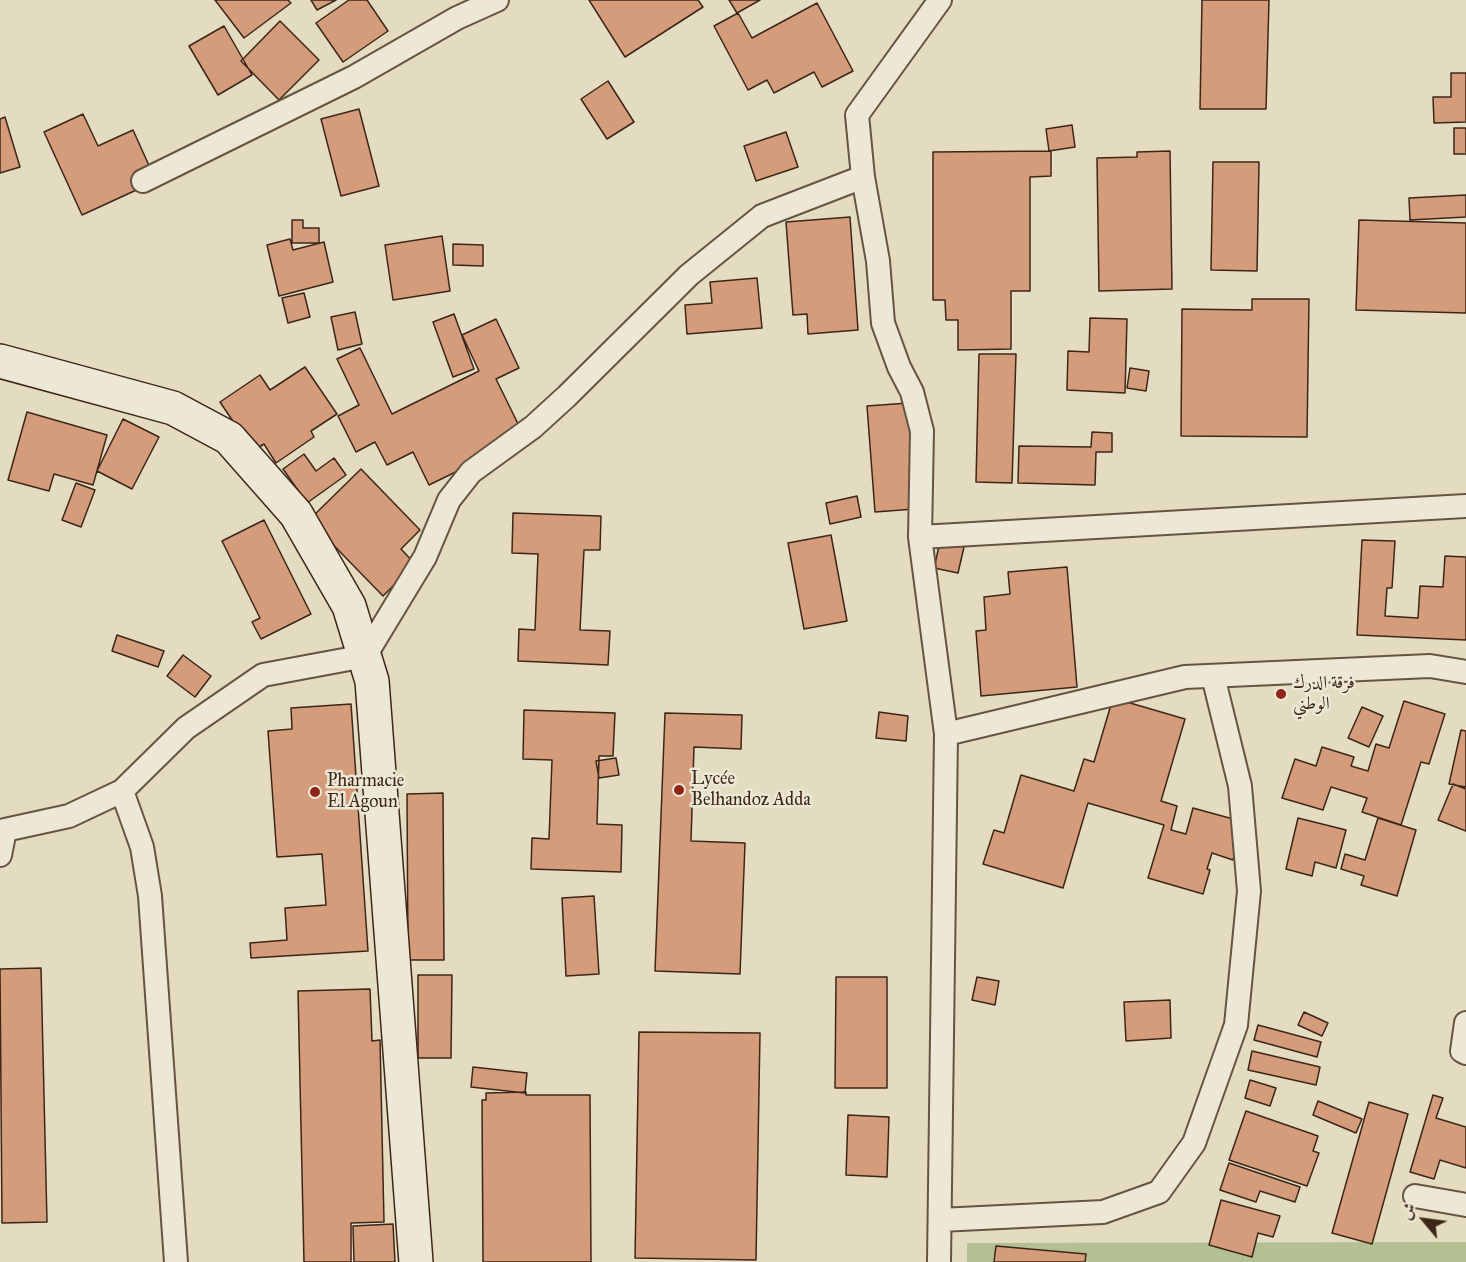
<!DOCTYPE html>
<html>
<head>
<meta charset="utf-8">
<style>
  body { margin:0 }
  #map { position:relative; width:1466px; height:1262px; overflow:hidden; background:#e4dcc0; font-family:"IM FELL Great Primer",Amiri,serif }
  canvas { display:block }
  .north { position:absolute; left:1394px; top:1190px; width:60px; height:60px; -webkit-text-stroke:4px #ede8d6; paint-order:stroke; rotate:299deg; font-size:16px; font-weight:700; line-height:24px; text-align:center; color:#3c2618 }
  .north::after { content:''; display:block; margin:auto; width:21px; height:27px; background:#3c2618; clip-path:polygon(50% 0,100% 100%,50% 72%,0 100%) }
</style>
</head>
<body>
<div id="map">
<canvas width="1466" height="1262"></canvas>
<div class="north">ش</div>
</div>
<script>
const ctx = document.querySelector('canvas').getContext('2d');
ctx.lineJoin = 'round';
function paint(path, color) {
  ctx.fillStyle = color;
  ctx.fill(path, 'evenodd');
}
function strokePath(path, color, width, dash) {
  ctx.strokeStyle = color;
  ctx.lineWidth = width;
  ctx.lineCap = dash ? 'butt' : 'round';
  ctx.setLineDash(dash || []);
  ctx.stroke(path);
}
function write(font, color, halo, rows, align = 'center') {
  ctx.font = font + ' "IM FELL Great Primer",Amiri,serif';
  ctx.lineWidth = 5;
  ctx.setLineDash([]);
  ctx.textBaseline = 'middle';
  ctx.strokeStyle = halo;
  ctx.fillStyle = color;
  for (const [text, x, y, turn = 0] of rows) {
    ctx.save();
    ctx.translate(x, y);
    ctx.rotate((+turn || 0) * Math.PI / 180);
    ctx.textAlign = isNaN(turn) ? turn : align;
    if (halo) ctx.strokeText(text, 0, 0);
    ctx.fillText(text, 0, 0);
    ctx.restore();
  }
}
const green = new Path2D(`
  M1466,1242V1262H967V1243Z`);
const building = new Path2D(`
  M215,0H288L291,3L244,38Z
  M311,0H336L317,10Z
  M349,0H367L388,31L343,62L316,23Z
  M589,0H698L703,7L625,57Z
  M729,0H760L737,13Z
  M1202,0H1269L1266,109H1200Z
  M817,3L853,71L822,87L814,72L774,93L767,80L748,90L714,26L738,13L752,38Z
  M280,21L319,60L279,100L241,61Z
  M224,26L252,75L218,95L189,46Z
  M1451,73H1466V122L1434,123L1433,97H1451Z
  M608,81L634,122L607,139L581,99Z
  M359,109L379,186L341,196L321,119Z
  M83,114L98,146L133,130L156,181L82,215L44,132Z
  M5,117L20,167L0,173V119Z
  M1072,125L1075,147L1049,151L1046,129Z
  M1454,128H1466V154H1454Z
  M786,132L798,167L756,181L744,146Z
  M1051,151V176L1030,177V291H1011V349L958,350V320H946L945,300H933V152Z
  M1170,151L1172,289L1099,291L1097,158L1137,157V152Z
  M1213,162H1259L1257,271L1211,270Z
  M1466,195V217L1410,220L1409,198Z
  M850,217L858,330L808,334L807,314L793,315L786,222Z
  M292,220H303V228H319V243H292Z
  M1359,220L1466,223V313L1356,310Z
  M442,236L450,291L393,300L385,245Z
  M290,239L293,250L324,242L333,282L279,296L267,245Z
  M453,244L483,245V266L453,265Z
  M757,278L762,328L687,334L685,305L712,303L710,282Z
  M304,293L310,317L288,323L282,298Z
  M1252,299H1309L1307,437L1181,436L1182,309L1252,310Z
  M355,312L362,344L338,350L331,317Z
  M454,314L474,369L453,377L433,322Z
  M1090,318L1127,319L1125,393L1067,390L1068,351L1089,352Z
  M496,319L519,368L496,379L525,438L429,485L413,452L387,465L375,442L356,452L338,416L359,405L337,359L360,348L392,414L479,371L462,335Z
  M979,354H1016L1012,483L976,482Z
  M305,367L337,414L311,431L314,437L276,463L264,444L253,451L220,402L260,375L270,390Z
  M1130,368L1149,371L1146,391L1127,388Z
  M908,403L915,509L875,512L867,406Z
  M27,412L107,435L93,485L54,474L49,491L8,480Z
  M123,419L159,437L132,489L97,471Z
  M1092,432L1112,433V452H1096L1095,485L1018,483L1019,446L1091,447Z
  M304,454L316,471L334,458L346,475L307,503L283,469Z
  M361,469L420,530L401,549L415,564L383,596L309,520Z
  M76,483L95,490L81,527L62,520Z
  M857,496L861,517L830,524L826,503Z
  M513,513L601,516L600,550H584L580,630L610,631L608,665L518,661L519,629L535,630L538,554L512,553Z
  M264,520L311,614L261,639L252,622L260,618L222,541Z
  M831,535L847,621L804,629L788,543Z
  M1362,540L1395,541L1392,588H1387L1385,616L1418,618L1420,586L1443,587L1445,556L1466,557V640L1357,635Z
  M940,542L964,547L958,573L934,568Z
  M1067,567L1077,687L981,696L976,631L986,630L984,597L1010,594L1008,572Z
  M117,635L164,651L158,667L112,651Z
  M183,655L211,676L195,697L167,676Z
  M1113,698L1185,719L1161,801L1177,806L1171,830L1186,834L1193,808L1244,822L1233,860L1212,853L1207,869L1210,870L1203,894L1148,878L1164,825L1088,803L1063,888L983,864L994,830L1004,833L1021,775L1074,791L1084,759L1094,762Z
  M1404,701L1445,714L1429,764L1421,762L1401,825L1362,812L1367,798L1331,787L1323,810L1282,798L1295,759L1316,766L1322,747L1354,757L1351,766L1368,771L1376,744L1389,748Z
  M351,704L368,951L251,958L250,943L287,940L285,908L326,905L322,854L277,857L268,731L292,729L291,708Z
  M1362,707L1383,716L1369,747L1348,738Z
  M524,710L615,713L613,756H599L597,824L622,825L621,872L531,869L532,838L549,839L552,760L523,759Z
  M879,712L908,716L906,741L876,738Z
  M665,713L742,715L741,749L694,747L691,841L745,843L740,974L655,971Z
  M1461,730L1466,731V787L1449,784Z
  M616,758L619,775L599,778L596,761Z
  M1453,784L1466,789V831L1438,820Z
  M443,793L444,960H408L407,794Z
  M1298,818L1346,830L1336,868L1315,862L1312,876L1286,869Z
  M1378,818L1416,830L1397,896L1361,885L1364,876L1341,869L1345,854L1365,860Z
  M594,896L599,974L566,976L562,898Z
  M41,968L47,1222L2,1223L0,969Z
  M418,975H452L451,1058H418Z
  M836,977H887V1088H835Z
  M977,977L999,981L995,1005L972,1000Z
  M370,989L372,1041L380,1040L384,1222L351,1223V1262H304L298,991Z
  M1170,1000L1171,1038L1126,1041L1124,1002Z
  M1304,1012L1328,1023L1322,1036L1298,1025Z
  M1258,1025L1321,1042L1317,1057L1254,1040Z
  M639,1032L760,1033L756,1260L635,1258Z
  M1252,1051L1320,1067L1316,1085L1248,1070Z
  M473,1067L527,1073L525,1093L471,1087Z
  M1250,1080L1276,1088L1270,1106L1245,1098Z
  M526,1092V1095H590L591,1262H483L482,1100H486V1093Z
  M1433,1095L1443,1098L1436,1118L1466,1127V1168L1440,1160L1434,1179L1410,1172Z
  M1318,1101L1362,1119L1356,1133L1313,1115Z
  M1369,1102L1408,1114L1372,1244L1332,1233Z
  M1246,1111L1318,1136L1313,1151L1319,1153L1307,1186L1229,1160Z
  M848,1115L889,1117L887,1177L846,1175Z
  M1229,1163L1300,1187L1295,1202L1260,1191L1256,1202L1220,1190Z
  M1221,1200L1280,1216L1273,1237L1258,1233L1252,1257L1209,1245Z
  M393,1224L395,1262H354L353,1226Z
  M996,1246L1086,1254L1085,1262H994Z`);
const street = new Path2D(`
  M863,177L878,261L883,323L899,367L912,392L922,431L920,537
  M143,181L354,77L457,18L497,0
  M946,734L1185,677L1430,666L1466,672
  M0,855L5,830L69,816L122,791
  M1466,1023L1462,1051L1466,1053
  M1415,1196L1466,1205
  M940,1220L1103,1212L1159,1192L1194,1143L1236,1025L1249,891L1240,786L1213,676
  M176,1262L150,896L142,847L122,791L186,728L263,675L365,656L425,557L449,500L471,472L533,427L567,396L689,275L762,216L863,177L857,115L940,0
  M939,1262L946,734L920,537L1466,506`);
const secondary = new Path2D(`
  M0,361L173,408L229,438L296,514L349,606L372,681L416,1262`);
const markers = [
  [1281,694,6,"#8f2418"],
  [679,790,6,"#8f2418"],
  [315,792,6,"#8f2418"]
];
const poiNames = [
  ["فرقة الدرك",1293,684],
  ["الوطني",1293,705],
  ["Lycée",691,780],
  ["Belhandoz Adda",691,801],
  ["Pharmacie",327,782],
  ["El Agoun",327,803]
];
paint(green, '#b3c093');
paint(building, '#d59c7c');
strokePath(building, '#3c2618', 1.5);
strokePath(street, '#665442', 26);
strokePath(secondary, '#3c2618', 36);
strokePath(street, '#ede8d6', 22);
strokePath(secondary, '#ede8d6', 33);
for (const [x, y, r, color] of markers) {
  const dot = new Path2D();
  dot.arc(x, y, r, 0, 2 * Math.PI);
  ctx.fillStyle = color;
  ctx.fill(dot);
  strokePath(dot, '#ede8d6', 2);
}
write('18px', '#3c2618', '#ede8d6', poiNames, 'left');
</script>
</body>
</html>
